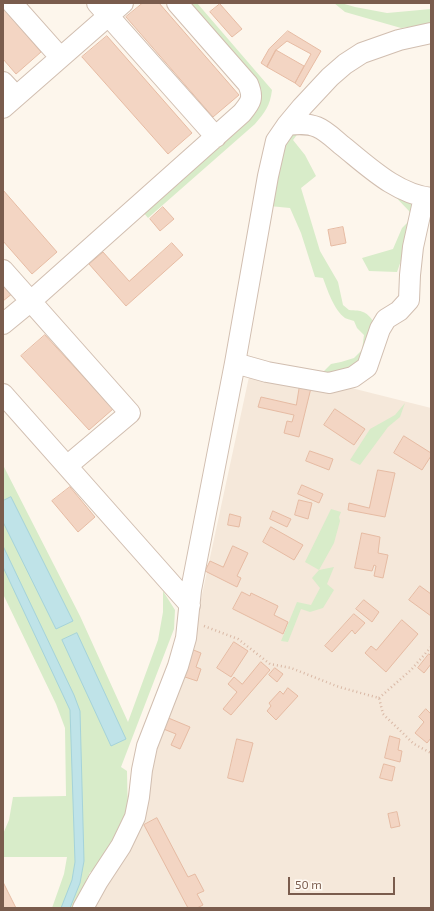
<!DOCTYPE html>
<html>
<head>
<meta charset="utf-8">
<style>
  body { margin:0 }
  #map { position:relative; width:434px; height:911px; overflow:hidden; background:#fdf6ec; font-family:"Exo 2",sans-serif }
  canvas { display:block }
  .frame { position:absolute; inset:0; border:4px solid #7a5c4d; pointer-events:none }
  .scale { position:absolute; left:288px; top:877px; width:107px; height:18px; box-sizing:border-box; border:2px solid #7a5c4d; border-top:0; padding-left:5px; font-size:12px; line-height:14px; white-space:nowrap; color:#7a5c4d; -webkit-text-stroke:3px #fffaf3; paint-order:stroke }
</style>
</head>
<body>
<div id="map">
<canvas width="434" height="911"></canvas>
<div class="frame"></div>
<div class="scale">50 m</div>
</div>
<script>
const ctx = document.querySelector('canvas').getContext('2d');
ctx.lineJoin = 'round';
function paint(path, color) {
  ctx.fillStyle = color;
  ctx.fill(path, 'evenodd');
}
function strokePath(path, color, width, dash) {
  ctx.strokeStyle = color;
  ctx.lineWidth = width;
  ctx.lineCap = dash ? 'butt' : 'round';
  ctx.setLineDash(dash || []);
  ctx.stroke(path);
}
const residential = new Path2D(`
  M252,363L431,408V908H82L195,627Z`);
const green = new Path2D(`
  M186,3H197L272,90C270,106 265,112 255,124L148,218L143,212L256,109Z
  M334,3H341L355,7L387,13L431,9V24L401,28L345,12Z
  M299,132L293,140L305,155L316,176L301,188L320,251L338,282L343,305L349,310C362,311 365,310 374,322L357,368L318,377L331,364L341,362L354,358L362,350L364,335L357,328L354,321C351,320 347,319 345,318C334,310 327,289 323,278L315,277L301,233L290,208L269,206L287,133Z
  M387,188L412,204L416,211L415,221L397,272L369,271L362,258L393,249L402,228L412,218L409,211Z
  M405,403L400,417L388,427L360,465L350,460L370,429L395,415Z
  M3,465L80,616L128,722L158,640L163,612V591L175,610L174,629L121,767L127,771L128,820L98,871L90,872L75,908H52L64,874L67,857H3V834L9,820L13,797L66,796L65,728L56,704L3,594Z
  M331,509L341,512L339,517L340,521L334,543L319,570L334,567L327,584L334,590L323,608L310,612L301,609L288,642L281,641L297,602L311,605L320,588L312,578L319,570L305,562Z`);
const water = new Path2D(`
  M11,497L73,621L56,629L3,522V501Z
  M3,546L74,695L80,711L84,861L80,883L70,908H61L72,880L75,862L70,710L3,567Z
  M77,633L126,739L111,746L62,640Z`);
const building = new Path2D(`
  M143,3H159L239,95L213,117L126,17Z
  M220,4L242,29L232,37L210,12Z
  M3,8L41,52L16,74L3,59Z
  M288,31L321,51L300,87L295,83L311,54L287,41L276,50L267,67L261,63L269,49Z
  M107,36L192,133L168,154L82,57Z
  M276,50L304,66L295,83L267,67Z
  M3,190L57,252L32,274L3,241Z
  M163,207L174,219L160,231L150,219Z
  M343,227L346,243L331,246L328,230Z
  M172,243L183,255L126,306L89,264L103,252L129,281Z
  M3,281L13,293L3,301Z
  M45,335L113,409L89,430L21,356Z
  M300,385L311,388L299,437L284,433L287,421L292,422L294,415L258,407L261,397L296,405Z
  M335,409L365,429L354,445L324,425Z
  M404,436L431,453V456L422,470L394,453Z
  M310,451L333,459L329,470L306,461Z
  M378,470L395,473L385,517L348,510L349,503L369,508Z
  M302,485L323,494L319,503L298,494Z
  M70,487L95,517L78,532L52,501Z
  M299,500L312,503L308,519L295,515Z
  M273,511L291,519L287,527L270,519Z
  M230,514L241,517L239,527L228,525Z
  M271,527L303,545L294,560L263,542Z
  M362,533L380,537L378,553L388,555L383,578L374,576L376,566L374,565L372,571L355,568Z
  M233,546L248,553L237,576L241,578L237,587L205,571L210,561L223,567Z
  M420,586L431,594V616L409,600Z
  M242,592L250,596L251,593L278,606L274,615L288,622L283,634L233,609Z
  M364,600L379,612L372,622L356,609Z
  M354,614L365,623L355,634L352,630L332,652L325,646Z
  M402,620L418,634L386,672L365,653L371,646L376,650Z
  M234,642L248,651L231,677L217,668Z
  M191,649L201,653L196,667L201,669L197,681L182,676Z
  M429,654L431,656V664L424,673L418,668Z
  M261,662L270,670L231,715L223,709L237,692L228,684L234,677L242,684Z
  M275,668L283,674L277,682L269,675Z
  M288,688L298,696L276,720L267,711L271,706L269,703L280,691L283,694Z
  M426,709L430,713L431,712V738L427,743L415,733L424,722L419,717Z
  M166,717L190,727L180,749L171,745L176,734L161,728Z
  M390,736L400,739L398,750L402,751L400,762L385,758Z
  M237,739L253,743L243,782L228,778Z
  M384,764L395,767L392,781L380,778Z
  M397,812L400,826L391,828L388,814Z
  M157,818L188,877L195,874L204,891L197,894L203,905L197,908H188L144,825Z
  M3,882L16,908H3Z`);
const path = new Path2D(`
  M204,626L238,639L270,664L291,668L339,687L379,698L383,714L414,744L431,753
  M379,698L411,670L431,647`);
const minor = new Path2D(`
  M12,3L60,57
  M97,3L216,137
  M3,82L16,96
  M3,108L123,3
  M287,125C297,124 307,123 317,127C327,131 336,141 344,147C370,168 397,194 431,198
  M3,270L130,413L67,466
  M3,324L31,301L242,113C251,102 254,98 248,84L177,3
  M235,363L267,372L329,383L353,377L367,367L380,329L386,319L399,311L409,300L410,275L413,247L424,197
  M3,394L190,605
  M83,908L98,881L121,846L135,817L139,797L142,770L147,746L178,666L186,638L191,590L235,363L268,176L276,141L287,125L302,107L330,77L345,64L362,53L399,40L431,33`);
paint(residential, '#f5e8da');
paint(green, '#d8ecc9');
paint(water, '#bfe3e8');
strokePath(water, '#a5d3da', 1);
paint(building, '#f3d5c3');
strokePath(building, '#e6bba3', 1);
strokePath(minor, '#d1beb0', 22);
strokePath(path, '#d9b8a5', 2.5, [1, 3]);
strokePath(minor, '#fff', 20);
</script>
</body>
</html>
